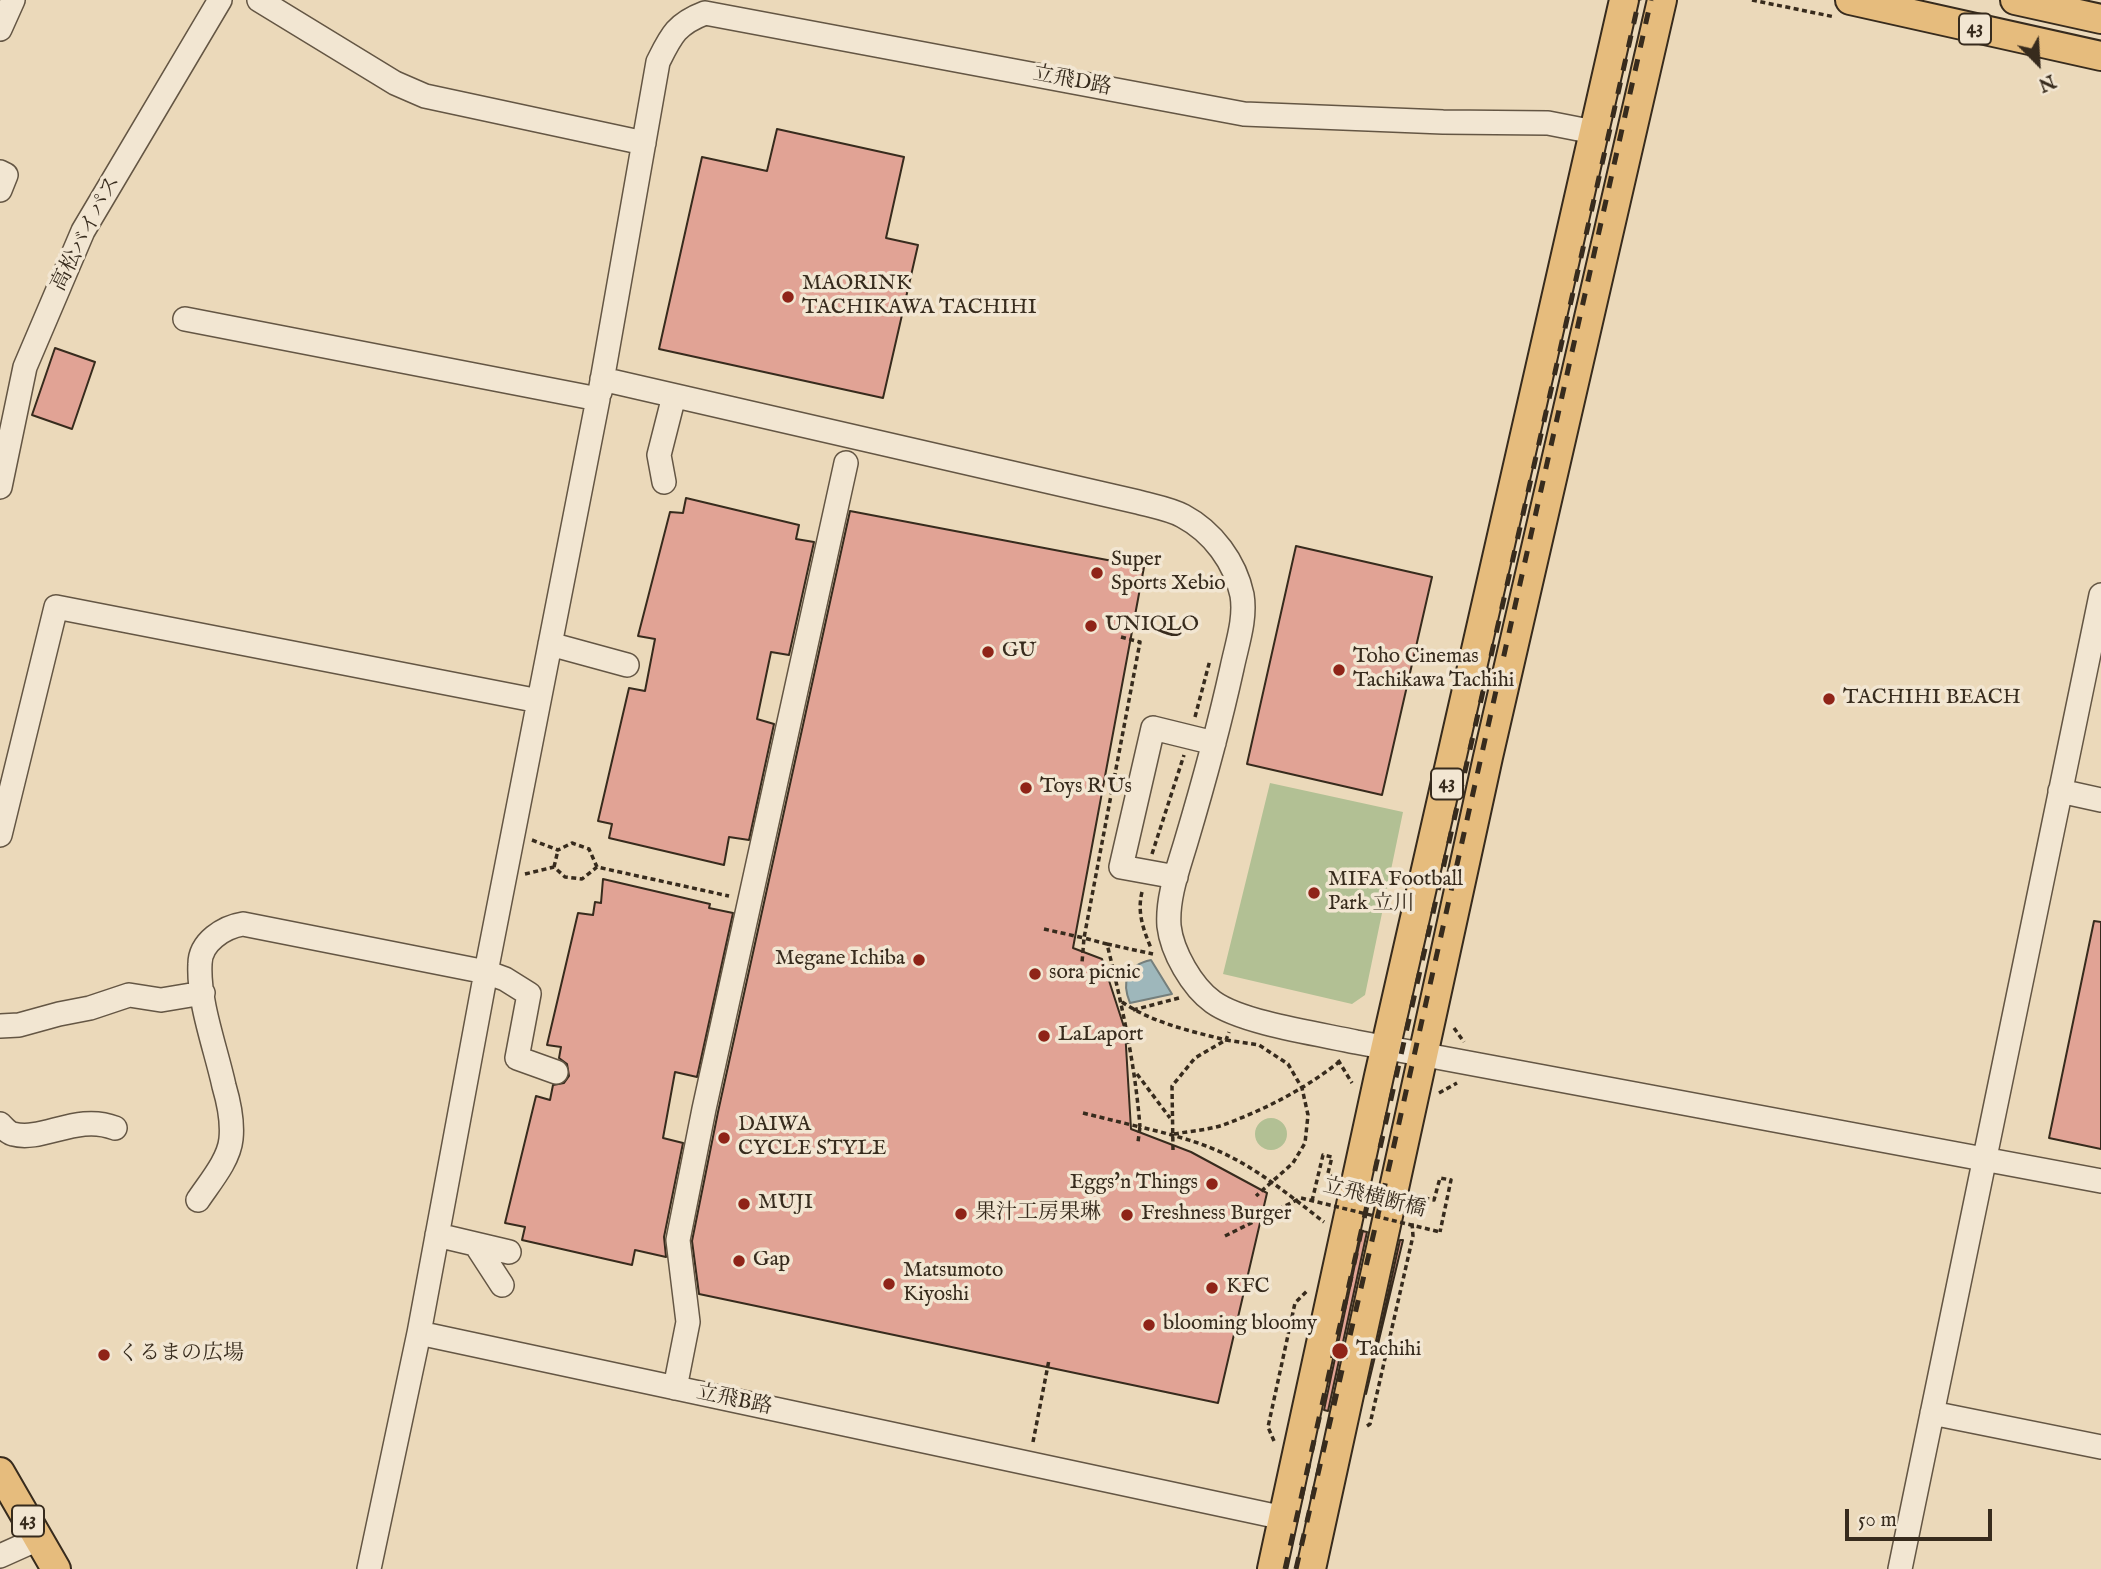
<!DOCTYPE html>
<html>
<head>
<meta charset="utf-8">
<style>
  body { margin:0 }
  #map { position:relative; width:2101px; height:1569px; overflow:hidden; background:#ebd9ba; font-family:"IM FELL English",serif }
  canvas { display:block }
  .north { position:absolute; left:2003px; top:28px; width:70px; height:70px; -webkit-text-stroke:5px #f2e6d2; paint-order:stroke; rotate:156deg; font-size:19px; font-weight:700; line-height:28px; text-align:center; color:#372b1d }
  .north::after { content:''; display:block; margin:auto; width:24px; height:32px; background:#372b1d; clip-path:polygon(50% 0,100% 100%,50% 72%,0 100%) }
  .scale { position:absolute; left:1845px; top:1509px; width:147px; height:32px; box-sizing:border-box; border:4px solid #372b1d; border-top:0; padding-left:9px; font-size:21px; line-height:24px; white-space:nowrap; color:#372b1d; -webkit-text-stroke:5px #f2e6d2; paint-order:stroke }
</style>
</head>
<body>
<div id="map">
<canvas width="2101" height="1569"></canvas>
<div class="north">N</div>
<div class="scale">50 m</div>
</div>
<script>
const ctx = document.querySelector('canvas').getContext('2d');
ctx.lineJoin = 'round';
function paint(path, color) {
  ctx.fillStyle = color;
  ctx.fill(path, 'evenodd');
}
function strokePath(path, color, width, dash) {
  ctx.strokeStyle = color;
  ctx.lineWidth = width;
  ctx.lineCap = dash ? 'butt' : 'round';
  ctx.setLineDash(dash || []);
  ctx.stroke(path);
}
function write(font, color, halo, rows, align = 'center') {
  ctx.font = font + ' "IM FELL English","Noto Serif JP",serif';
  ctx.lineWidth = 7;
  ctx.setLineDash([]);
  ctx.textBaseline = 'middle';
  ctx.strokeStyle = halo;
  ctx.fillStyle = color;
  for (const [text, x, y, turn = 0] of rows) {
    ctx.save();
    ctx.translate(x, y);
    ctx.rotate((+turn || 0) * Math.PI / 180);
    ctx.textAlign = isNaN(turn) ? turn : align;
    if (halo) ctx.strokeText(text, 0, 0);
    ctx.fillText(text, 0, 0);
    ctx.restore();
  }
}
const green = new Path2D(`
  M1270,783L1403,812L1365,995L1352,1004L1223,974Z
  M1255 1134a16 16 0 1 1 32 0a16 16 0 1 1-32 0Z`);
const water = new Path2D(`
  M1151,960L1172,994L1130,1003C1121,981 1127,965 1151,960Z`);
const building = new Path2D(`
  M777,129L904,157L886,238L918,245L883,398L659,349L702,157L767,171Z
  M55,348L95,362L72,429L32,415Z
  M686,498L799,525L796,539L814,542L789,655L771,652L757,719L774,724L749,840L729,837L724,865L609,838L612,824L598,821L629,688L645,691L655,639L638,636L670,512L683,513Z
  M850,511L1144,567L1073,948L1102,959L1125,1030L1131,1129L1191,1152L1267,1193L1218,1403L699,1294L692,1241L718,1112Z
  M1296,546L1432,577L1382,795L1247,764Z
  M603,879L710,904L709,908L733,913L697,1077L675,1072L663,1138L683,1143L664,1237L666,1257L635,1250L632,1265L522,1240L525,1227L505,1223L536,1096L550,1100L553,1085L564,1083L569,1076L567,1064L559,1058L561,1047L547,1045L578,913L593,915L595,902L601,903Z
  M2094,921L2101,922V1149L2049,1138Z
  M1362,1231L1367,1232L1328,1411L1324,1410Z
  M1400,1240H1403L1366,1394Z`);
const path = new Path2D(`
  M1752,0L1835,17
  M1121,637L1140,642L1084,938L1107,944C1122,1005 1135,1064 1140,1127C1170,1134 1201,1142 1229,1156C1263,1173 1294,1199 1324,1222
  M1195,717L1210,660
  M532,840L558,850L572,843L589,849L597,867L729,896
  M1152,854L1184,755
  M554,867L558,850
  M525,874L554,867L565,877L582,879L597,867
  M1142,892C1137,912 1143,929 1151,948
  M1044,929L1084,938L1082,963
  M1107,944L1153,954
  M1122,1002C1153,1023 1190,1031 1226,1040L1229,1032
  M1133,1010L1179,998
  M1454,1028L1464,1042
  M1338,1060L1352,1083
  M1137,1074L1170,1118
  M1439,1093L1457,1083
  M1083,1113L1140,1127L1138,1142
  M1174,1134C1190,1131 1208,1130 1223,1125C1264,1110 1305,1089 1339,1062
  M1173,1150L1172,1086L1195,1058L1226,1040L1259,1045L1288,1064L1302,1088L1308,1115L1305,1143L1293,1163L1256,1196
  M1416,1196L1434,1200L1440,1178L1451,1180L1440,1232
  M1312,1201L1323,1155L1332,1157L1328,1173L1334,1179
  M1367,1426L1370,1424L1413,1236L1412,1223
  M1274,1441L1268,1427L1295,1303L1308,1290
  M1033,1442L1049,1360`);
const minor = new Path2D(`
  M259,0L395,83L425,96L644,143
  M0,29L13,0
  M0,172L6,175L0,190
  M185,319L598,399L486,972L419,1333
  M602,379L1138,502C1152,506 1170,509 1183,516C1213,532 1235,562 1242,595C1246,619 1237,644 1232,668C1219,727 1203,785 1186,842C1178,869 1167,898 1169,926C1172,952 1192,987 1213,1002C1242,1023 1319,1034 1356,1042L2101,1181
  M600,392L658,62C671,36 676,24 705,13L1244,114L1443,122L1548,123L1594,132
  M664,482L659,455L674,396
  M0,487L25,367L83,231L220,0
  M550,644L627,665
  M2060,791L2101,800
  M0,835L56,607L539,701
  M1176,877L1121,867L1153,728L1214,743
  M0,1026L19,1025L59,1014L90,1008L129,995L161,1000L203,993
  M0,1124C4,1128 8,1133 13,1134C43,1142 77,1113 115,1128
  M198,1200C210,1182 229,1160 231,1139C233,1120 229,1103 224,1086C216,1049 198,1002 200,964C200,942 224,927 243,924L486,972L505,979L529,994L517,1058L556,1072
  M437,1235L509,1252
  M476,1245L502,1285
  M675,1388L688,1322L678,1240L704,1109L846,463
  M1932,1413L2101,1447
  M0,1556L38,1539
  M369,1569L419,1333L1284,1518
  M1900,1569L2101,595`);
const major = new Path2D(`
  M1850,0L2101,56
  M2015,0L2101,19
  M0,1472L56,1569
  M1272,1569L1379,1076L1624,0
  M1311,1569L1488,757L1662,0`);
const rail = new Path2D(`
  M1285,1569L1639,0
  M1296,1569L1390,1163L1651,0`);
const pathBridge = new Path2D(`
  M1225,1236L1301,1198L1440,1232`);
const markers = [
  [788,297,7,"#8f2418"],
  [1097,573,7,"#8f2418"],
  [1091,626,7,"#8f2418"],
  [988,652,7,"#8f2418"],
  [1339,670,7,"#8f2418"],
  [1829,699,7,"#8f2418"],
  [1026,788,7,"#8f2418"],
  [1314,893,7,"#8f2418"],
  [919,960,7,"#8f2418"],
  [1035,974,7,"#8f2418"],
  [1044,1036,7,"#8f2418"],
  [724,1138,7,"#8f2418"],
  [1212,1184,7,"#8f2418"],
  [744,1204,7,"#8f2418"],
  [961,1214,7,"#8f2418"],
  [1127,1215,7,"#8f2418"],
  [739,1261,7,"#8f2418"],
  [889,1284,7,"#8f2418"],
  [1212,1288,7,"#8f2418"],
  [1149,1325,7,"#8f2418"],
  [1340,1351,9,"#8f2418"],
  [104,1355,7,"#8f2418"]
];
const shields = [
  [1975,29,32],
  [1447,784,32],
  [28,1521,32]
];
const shieldNames = [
  ["43",1975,29],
  ["43",1447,784],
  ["43",28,1521]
];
const streetNames = [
  ["立飛D路",1072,82,11],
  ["高松バイパス",87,234,-63],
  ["立飛横断橋",1374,1199,14],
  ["立飛B路",734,1401,12]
];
const poiNames = [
  ["MAORINK",802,285],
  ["TACHIKAWA TACHIHI",802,309],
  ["Super",1111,561],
  ["Sports Xebio",1111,585],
  ["UNIQLO",1105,626],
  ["GU",1002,652],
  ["Toho Cinemas",1353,658],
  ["Tachikawa Tachihi",1353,682],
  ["TACHIHI BEACH",1843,699],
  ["Toys R Us",1040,788],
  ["MIFA Football",1328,881],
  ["Park 立川",1328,905],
  ["Megane Ichiba",905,960,"right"],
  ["sora picnic",1049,974],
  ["LaLaport",1058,1036],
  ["DAIWA",738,1126],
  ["CYCLE STYLE",738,1150],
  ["Eggs'n Things",1198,1184,"right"],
  ["MUJI",758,1204],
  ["果汁工房果琳",975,1214],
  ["Freshness Burger",1141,1215],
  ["Gap",753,1261],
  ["Matsumoto",903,1272],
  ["Kiyoshi",903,1296],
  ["KFC",1226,1288],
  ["blooming bloomy",1163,1325],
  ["Tachihi",1356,1351],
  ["くるまの広場",118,1355]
];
paint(green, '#b2c094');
paint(water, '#9eb7bb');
strokePath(water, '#757f7c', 2);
paint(building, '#e1a395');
strokePath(building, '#372b1d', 2);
strokePath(minor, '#645644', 26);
strokePath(major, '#372b1d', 32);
strokePath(path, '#372b1d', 3.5, [5, 3.5]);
strokePath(minor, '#f2e6d2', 23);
strokePath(major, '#e6bc7d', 28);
strokePath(rail, '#372b1d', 5, [12, 12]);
strokePath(pathBridge, '#372b1d', 3.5, [5, 3.5]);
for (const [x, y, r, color] of markers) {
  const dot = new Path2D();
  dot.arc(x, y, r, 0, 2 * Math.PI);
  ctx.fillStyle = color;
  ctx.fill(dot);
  strokePath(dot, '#f2e6d2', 2.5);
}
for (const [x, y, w] of shields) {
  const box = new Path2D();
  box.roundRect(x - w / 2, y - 15.5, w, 31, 5);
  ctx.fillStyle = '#f2e6d2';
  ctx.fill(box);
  strokePath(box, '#372b1d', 2);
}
write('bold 19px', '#372b1d', null, shieldNames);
write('21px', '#372b1d', '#f2e6d2', streetNames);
write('21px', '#372b1d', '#f2e6d2', poiNames, 'left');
</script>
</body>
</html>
